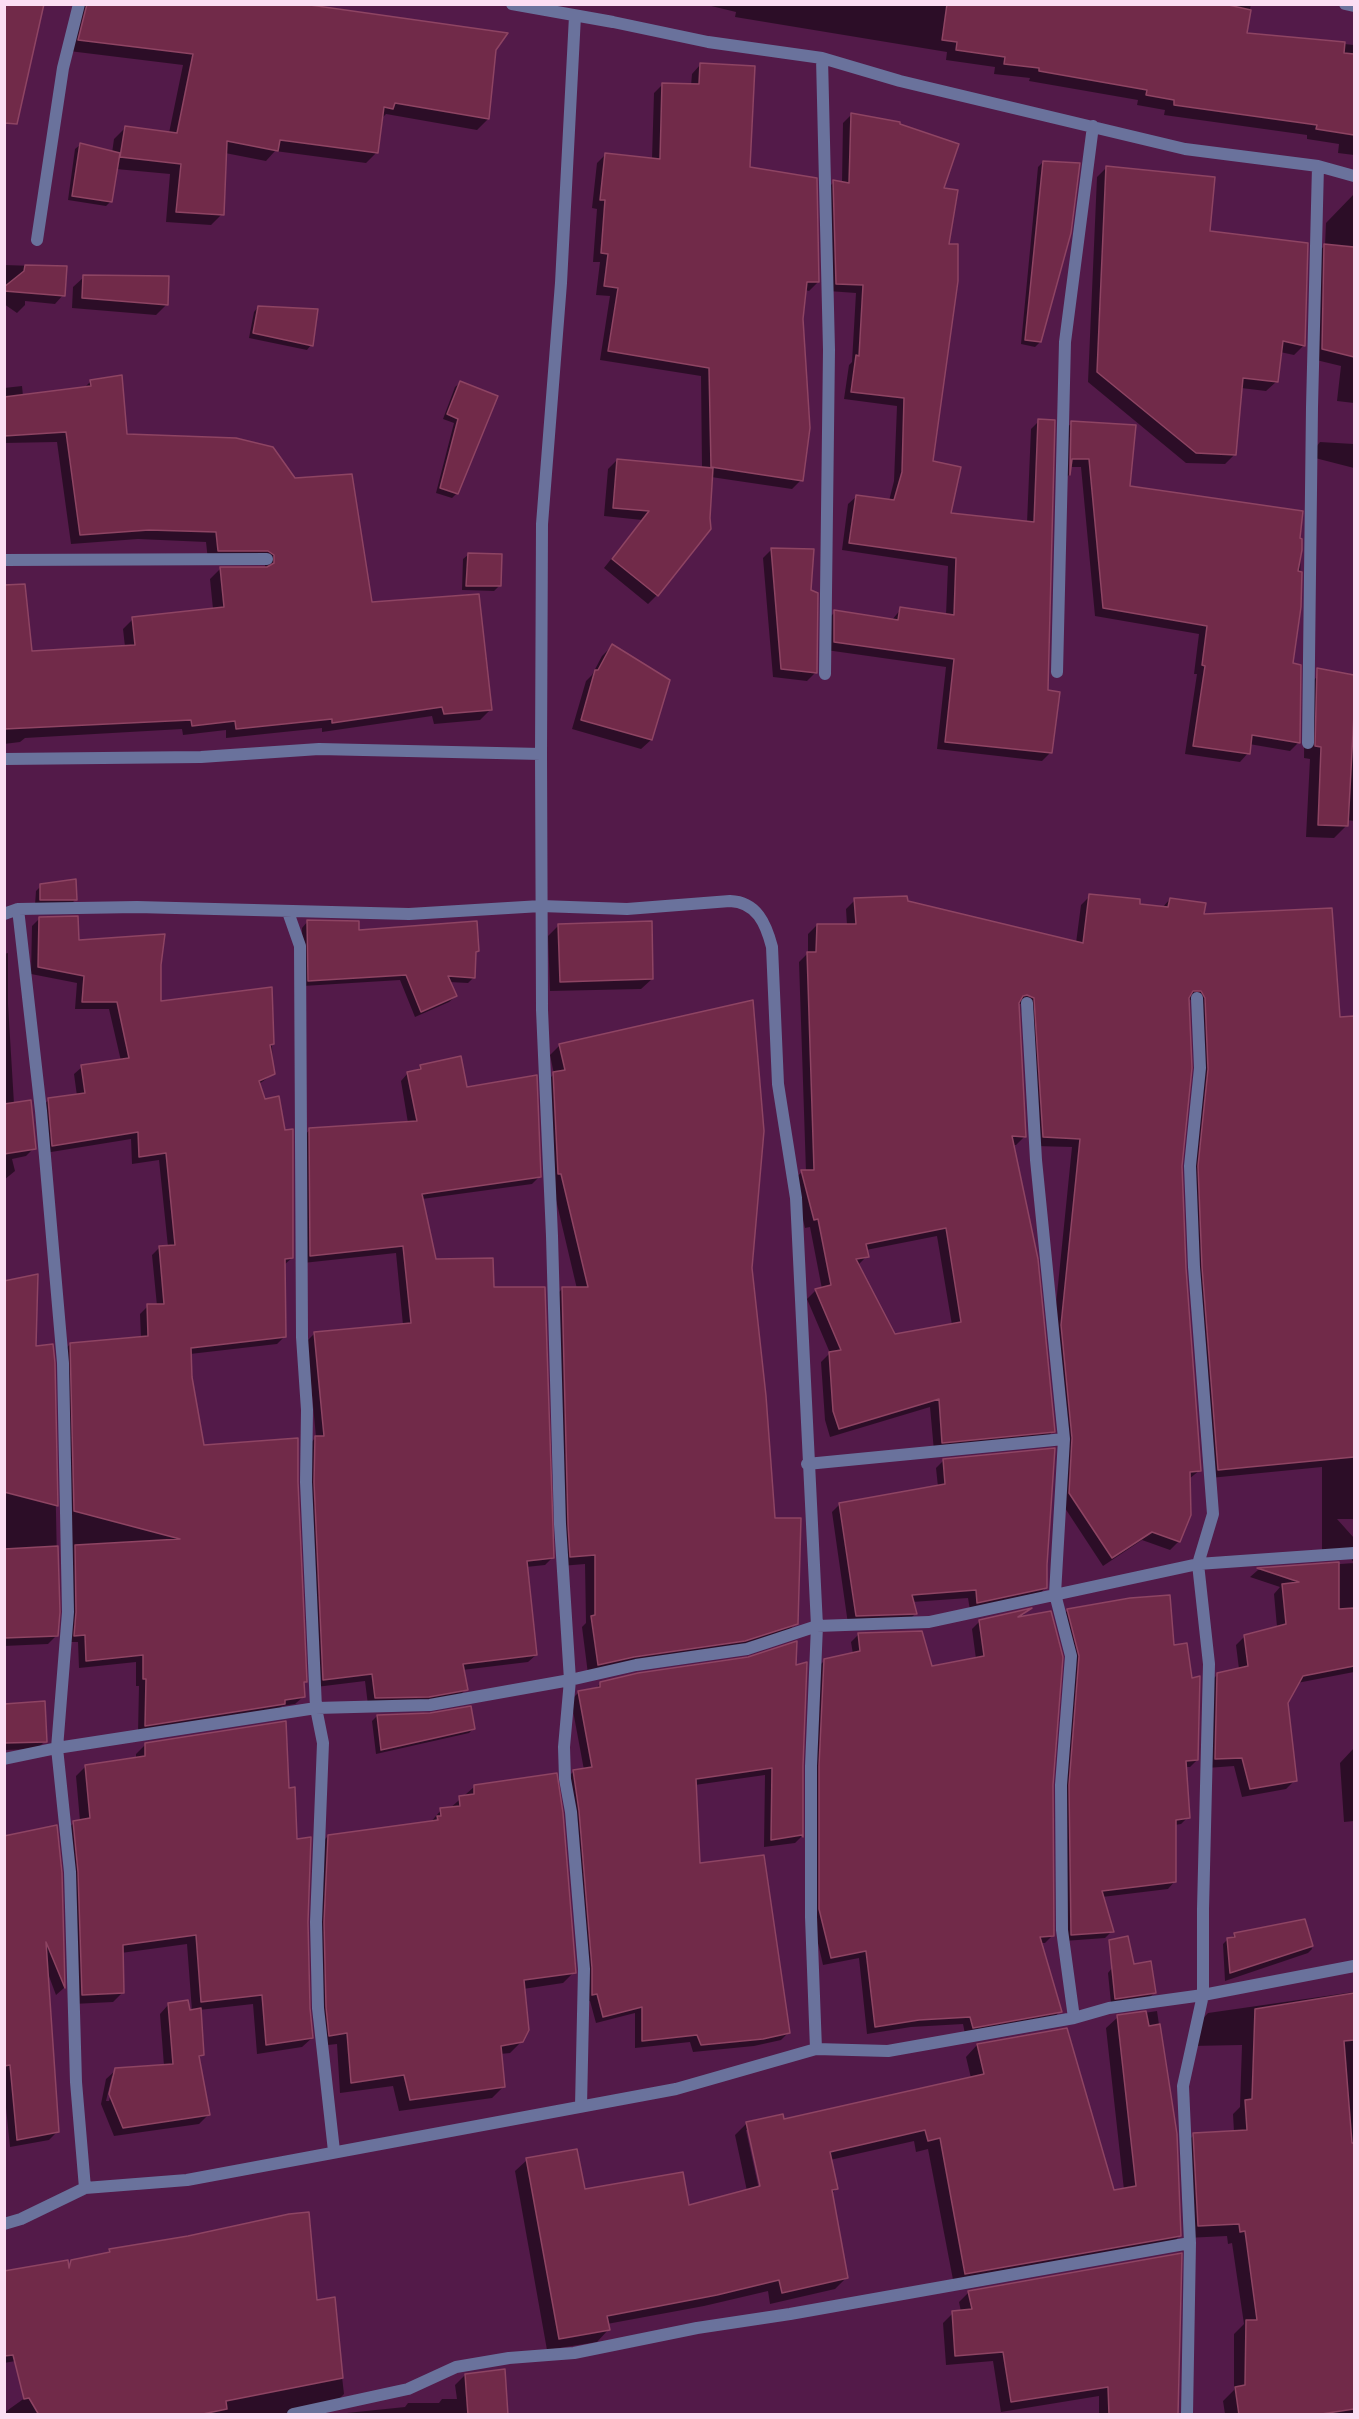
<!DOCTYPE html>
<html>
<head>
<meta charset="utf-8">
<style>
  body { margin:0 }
  #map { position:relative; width:1359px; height:2419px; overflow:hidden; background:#531a49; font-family:"IBM Plex Serif",serif }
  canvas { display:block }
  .frame { position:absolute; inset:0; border:6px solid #fbdef3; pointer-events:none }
</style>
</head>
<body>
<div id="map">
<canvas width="1359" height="2419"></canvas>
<div class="frame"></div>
</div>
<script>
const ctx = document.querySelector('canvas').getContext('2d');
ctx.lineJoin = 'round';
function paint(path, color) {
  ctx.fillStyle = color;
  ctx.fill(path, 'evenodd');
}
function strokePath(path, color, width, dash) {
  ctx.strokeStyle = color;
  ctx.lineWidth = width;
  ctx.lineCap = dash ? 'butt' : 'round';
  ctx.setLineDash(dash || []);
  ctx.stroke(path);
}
const shadow = new Path2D(`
  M75,4H313V7L495,49L488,119L477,130L386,114L381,119L377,152L366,163L275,151L266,161L225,153L222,214L211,225L166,222L170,174L116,169L111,201L106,206L68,200L75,149L80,145L112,153L114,139L125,128L169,133L183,65L69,51Z
  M703,4H1251L1245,34L1354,45V155L1338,153L1339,144L1307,139V135L1164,115L1165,110L1137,105L1138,100L1029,81L1030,78L994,74L995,67L946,60L947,52L735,17L736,12Z
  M700,65L748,168L818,282L809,291L805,290L801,319V480L792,489L711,477L657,595L648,604L604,568L642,520L604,516L608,469L617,460L702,468L701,376L600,360L610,296L596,295L600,262H593L597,209L592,208L597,163L606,154L652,159L654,93L663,84L691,86L692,74Z
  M851,115L942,189L948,245L931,462L950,514L1027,523L1031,429L1039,421L1046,691L1050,753L1042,761L937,749L946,667L826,650L827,620L835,612L892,620L901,609L946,615L948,566L842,550L848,504L857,496L889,501L894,481L897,406L844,399L849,365L852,362L856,293L828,291L826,190L834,182L842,183L843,123Z
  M1043,162L1040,342L1035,347L1021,344L1038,167Z
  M1107,167L1304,345L1294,355L1280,352L1276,382L1266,391L1241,388L1235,454L1225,464L1186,463L1088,382L1097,177Z
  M1354,194V403L1337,401L1341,366L1312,359L1315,256L1325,245L1326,223Z
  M4,265L65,267L63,295L55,304L25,301V305L17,313L4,304Z
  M84,277L166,305L156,315L72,308L73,287Z
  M258,307L311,345L307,350L249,338L254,312Z
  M91,381L126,435L371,603L490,710L480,720L434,724L432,716L322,732V728L226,738V730L183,735L182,729L25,738L20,742L4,744V590L31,652L125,647L123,629L133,619L213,609L210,579L220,569H265V565L257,560H208L206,542L138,539L71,544L57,442L4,443V388L22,386L23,396L84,388Z
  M460,383L457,493L452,498L436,493L454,423L443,419L455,387Z
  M1072,423L1128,487L1301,512L1300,606L1291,664L1299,666L1298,743L1290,751L1249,744L1248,753L1240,762L1185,754L1197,674H1194L1199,634L1095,616L1081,467H1072L1073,430H1070L1069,475L1062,481L1063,431Z
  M1320,442L1354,444V468L1315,458L1316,447Z
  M771,550L810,591L815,673L807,681L773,677L763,558Z
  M468,555L499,586L494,591L462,590L463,559Z
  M612,646L651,740L641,749L572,729L586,681L592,675L602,656Z
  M1318,676L1354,681V821L1347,820L1346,826L1334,838L1306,837L1310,759L1304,758L1305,688Z
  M41,886L76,899L71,904L35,905L36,891Z
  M1090,896L1139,906L1162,908L1170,899L1202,916L1338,1019L1354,1017V1519H1337L1354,1538V1672L1297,1683L1286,1703L1295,1780L1286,1789L1242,1797L1234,1766L1207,1768L1209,1683L1218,1674L1239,1669L1236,1645L1245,1636L1277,1627L1274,1594L1280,1587L1250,1577L1258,1570L1354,1563L1348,1554L1322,1555V1467L1210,1478L1190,1176L1200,1078L1196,1003L1187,998L1180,1166L1184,1268L1200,1470L1189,1479L1179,1541L1170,1550L1142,1540L1103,1566L1061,1502L1053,1334L1072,1147L1035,1146L1021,1004H1017L1025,1136L1016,1145H1013L1053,1431L1045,1440L934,1451L930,1407L830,1437L825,1420L821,1362L830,1353L807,1299L816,1290L822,1289L810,1227L805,1228L793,1180L802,1172H806L799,962L808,953V934L817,925H847L846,909L855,900L906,902L1076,943L1081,905ZM937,1236L952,1325L894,1336L858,1265L867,1256L866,1250Z
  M40,918L78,942L159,965L160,1003L270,989L273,1074L259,1084L292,1258L284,1265V1337L277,1344L190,1354L191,1377L203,1447L296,1482L305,1681L302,1684L303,1697L295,1704L282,1706L276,1712L138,1733L139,1686H136V1662L79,1668L78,1642H68L63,1352L70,1344L141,1338L140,1314L148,1306H157L152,1255L159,1248L168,1247L159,1160L132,1164L131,1139L45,1153L41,1107L49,1100L77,1096L74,1074L82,1067L121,1061L109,1009H75L77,983L31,974L32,926Z
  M308,921L478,951L474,955V977L468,983L449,982L456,996L449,1002L415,1017L400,980L303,986L302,928Z
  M559,925L652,979L641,989L550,991L548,936Z
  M8,953V1004L14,1104L34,1148L26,1156L12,1159L15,1171L4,1180V954Z
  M560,1045L751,1268L774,1520L796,1623L786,1633L734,1650L588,1674L582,1627L586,1623L585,1564L561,1566L552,1299L562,1289H577L552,1183L544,1084L554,1074L550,1055Z
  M421,1066L466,1089L540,1176L532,1184L422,1199L434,1261L492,1288L552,1558L545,1565L526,1567L536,1655L528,1662L462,1670L466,1689L458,1697L368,1705L365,1681L316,1687L308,1446L316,1437L307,1341L315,1333L403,1325L396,1253L303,1263L302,1137L310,1130L408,1123L401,1081L408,1073L416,1072Z
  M4,1282L35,1347L53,1364L58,1612L56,1636L48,1644L4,1646Z
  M944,1460L1046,1587L1038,1596L970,1610L968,1598L912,1602L915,1614L908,1621L848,1624L832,1512L840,1504L938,1487L936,1468Z
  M1068,1610L1172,1647L1197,1760L1190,1767H1185L1188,1817L1181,1824L1175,1825V1881L1168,1889L1102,1897L1112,1931L1105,1938L1064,1941L1063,1793L1073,1664L1061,1617Z
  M1027,1611L1020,1618L1051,1785L1053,1935L1045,1943H1040L1060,2011L1053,2019L965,2034L963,2024L911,2027L867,2034L859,1958L823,1965L812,1917L817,1668L825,1660L853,1654L851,1642L859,1634L931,1668L976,1659L972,1629L980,1621Z
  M795,1666L801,1766V1837L795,1843L764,1847L765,1775L695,1785L698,1865L789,2032L781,2040L754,2046L693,2052L690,2042L635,2048V2013L596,2023L590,2001L585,2002L566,1779L574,1771L584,1770L571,1700L578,1693L594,1690L601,1683Z
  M4,1706L45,1741L37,1749L4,1750Z
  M377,1716L474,1728L469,1733L376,1754L372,1721Z
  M146,1744L288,1790L306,1922L308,2008L312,2038L302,2047L257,2054L253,2004L199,2010L203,2054L198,2059L208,2115L199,2124L114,2136L101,2104L106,2079L116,2070L164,2066L160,2014L169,2004L192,2011L187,1944L121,1953L122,1993L113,2002L73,2004L64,1832L74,1823L80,1821L76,1776L85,1767L136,1759V1754ZM112,2076H115L109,2101H106Z
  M1354,1748V1821L1344,1822L1340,1763Z
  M474,1787L574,1972L563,1983L523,1989L521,2042L510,2053L500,2054L503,2087L492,2098L399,2111L393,2086L340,2093L337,2044L319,2046L317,1847L328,1836L430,1823L441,1810L449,1809ZM439,1816V1828H437L436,1819Z
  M4,1837L60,1873L64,1988L56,1995L47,1971L57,2132L49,2140L10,2147L5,2098Z
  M1303,1921L1312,1949L1308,1953L1225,1981L1223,1944L1228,1939L1235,1935Z
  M1112,1968L1154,1993L1149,1998L1111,2003L1108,1973Z
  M1354,1992V2414H1225L1223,2401L1234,2390V2334L1244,2324L1232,2243L1228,2244L1227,2236L1186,2238L1182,2147L1194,2135L1234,2132L1233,2114L1240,2107L1242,2045L1191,2046L1196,2026L1208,2013Z
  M1157,2011L1175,2134L1180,2236L1168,2247L954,2285L928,2149L916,2152L914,2141L830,2160L836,2189L831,2194L847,2277L835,2289L770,2304L768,2291L704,2306L607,2324L608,2330L597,2342L547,2350L515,2171L527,2160L583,2190L688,2207L747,2191L735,2135L747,2123L783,2120L971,2078L966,2057L977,2045L1113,2192L1124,2190L1106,2028L1118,2017ZM746,2130H750L763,2194H760Z
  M110,2250L315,2301L333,2299L344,2394L334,2404L284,2414H4L8,2410L96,2347L4,2363V2273L67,2266L72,2262L107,2254Z
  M969,2292L1177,2414H1099V2396L1001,2412L993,2361L946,2365L943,2323L953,2313L961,2312L959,2302Z
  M465,2375L507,2414H337L405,2407L408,2403H439L442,2399H457L455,2385Z`);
const building = new Path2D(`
  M4,4H44L17,124L4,123Z
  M87,4H303L508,33L496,50L489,119L395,103L393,109L384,107L378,153L280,140L278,151L227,141L224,215L176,212L181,164L120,157L125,126L177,133L193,54L78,40Z
  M947,4H1224L1251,10L1247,33L1345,42L1344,53L1354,54V135L1316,129L1317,125L1174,105V100L1146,95L1147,90L1039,71V68L1004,64L1005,57L956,50L957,42L942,40Z
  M700,63L755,66L750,167L817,178L819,282H807L803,319L810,428L803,481L711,467L709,368L608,351L618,288L604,286L608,254L601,253L605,200H600L605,153L660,159L662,83L699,84Z
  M851,113L900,122V124L959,144L944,188L958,190L949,244H958V281L933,461L961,467L951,513L1034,522L1038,419L1055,420L1048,690L1060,692L1052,753L945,742L954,659L834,642V610L898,620L900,607L954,615L956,558L849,543L856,495L894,500L902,472L904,398L851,392L856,355L859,356L863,285L836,284L833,180L849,183Z
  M80,143L120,153L112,202L72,196Z
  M1043,161L1080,163L1071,233L1041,342L1025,340Z
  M1106,166L1215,177L1210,231L1308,243L1305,346L1283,341L1278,382L1243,378L1236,455L1196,453L1097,372Z
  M1324,244L1354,247V357L1322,349Z
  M25,265L67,266L65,296L4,291V287L24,271Z
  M83,275L169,276L168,305L82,298Z
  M258,306L318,309L313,346L253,333Z
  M122,375L127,434L236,438L273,447L295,478L352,474L372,602L479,594L492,710L444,714L442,707L332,723V719L236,729L235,721L192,726L191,720L4,729V585L25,584L32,651L135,645L132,617L224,607L220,567H267L274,563V555L268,551H218L216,532L149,530L80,535L66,432L4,436V397L91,386L90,380Z
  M460,381L498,396L458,494L440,488L458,419L447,414Z
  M1071,421L1136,425L1130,486L1303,511L1300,538L1302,539V550L1298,571L1302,572L1301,607L1293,663L1301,665L1300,743L1252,735L1250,754L1193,746L1205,666L1202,665L1207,626L1103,608L1089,459H1072L1070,475Z
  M617,459L713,468L710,518L711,529L658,596L612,559L649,511L613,508Z
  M771,548L814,549L811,590L818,593L817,673L781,669Z
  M468,553L502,554L501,586H466Z
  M612,644L670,680L652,740L581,720L595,670H598Z
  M1317,668L1354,675V714L1348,826L1318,825L1321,747L1315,746Z
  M76,879L77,900H40V884Z
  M1089,894L1140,899V904L1168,907L1170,898L1206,903L1204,914L1332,908L1340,1017L1354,1016V1457L1218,1470L1202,1267L1198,1166L1208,1069L1205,998L1201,991H1193L1189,998L1192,1068L1182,1166L1186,1268L1201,1471L1190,1472L1191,1515L1180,1542L1152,1532L1112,1558L1069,1493L1072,1438L1061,1325L1080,1139L1043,1137L1034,998L1027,995L1023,996L1019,1003L1026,1137L1012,1136L1038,1259L1055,1432L942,1443L939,1399L839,1429L833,1411L829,1352L841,1350L815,1289L831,1285L818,1219L814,1220L801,1170H814L807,952H816L817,924H856L854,898L907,896L908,901L1083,943ZM946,1228L961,1322L895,1334L856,1259L869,1257L866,1244Z
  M78,916L79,940L165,934L161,965V1001L272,987L274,1044L270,1045L275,1074L259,1081L265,1099L279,1096L285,1130L293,1129V1258L285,1259L286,1337L191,1348L192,1377L204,1445L298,1438V1482L307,1682H304L305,1697L285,1700V1704L145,1726L146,1679H143V1655L86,1661L85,1635L74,1636L76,1612L75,1545L180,1539L74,1511L70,1343L148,1336L147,1304H164L159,1246L175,1245L166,1153L139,1157L138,1132L52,1146L48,1098L85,1093L81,1065L129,1058L117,1002H82L84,976L38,967L39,917Z
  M307,920L359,921V930L477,921L479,951L476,952L475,978L448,976L457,996L421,1012L406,975L308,981Z
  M652,921L653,979L560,982L558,924Z
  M753,1000L764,1131L752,1268L766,1396L775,1518H801L798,1624L745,1641L634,1657L598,1665L591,1616L595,1615V1555L570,1557L568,1524L562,1287H588L561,1174H558L553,1072L565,1070L559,1044Z
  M461,1056L467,1087L537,1075L541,1177L422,1194L436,1259L493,1258L494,1287H545L554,1558L527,1561L537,1655L463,1664L468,1690L429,1697L375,1698L372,1674L323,1680L314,1482L315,1436H324L314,1332L411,1323L403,1246L310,1256L309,1128L417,1121L407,1072L421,1069L420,1065Z
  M31,1100L36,1149L4,1154V1104Z
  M38,1274L36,1346L53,1344L55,1363L58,1506L4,1492V1281Z
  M1055,1448L1047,1565V1588L977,1603L976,1590L912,1595L917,1614L856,1616L839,1503L945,1484L943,1459Z
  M58,1546L60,1612L58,1636L4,1638V1549Z
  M1339,1562V1609L1354,1608V1666L1303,1676L1288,1703L1297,1781L1250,1789L1242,1758L1215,1759L1217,1673L1248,1666L1244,1635L1286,1624L1282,1584L1299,1582L1257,1568Z
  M1170,1595L1174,1645L1187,1643L1192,1678L1200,1676L1198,1760L1186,1761L1190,1818L1176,1820V1882L1102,1891L1114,1932L1071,1935L1069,1785L1079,1656L1067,1609L1130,1598Z
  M1032,1608L1018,1617L1051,1611L1063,1657L1053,1785L1054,1936L1040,1937L1062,2012L973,2028L970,2017L919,2020L875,2027L866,1951L831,1958L819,1909V1766L824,1659L860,1651L858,1633L922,1631L932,1666L984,1656L979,1620Z
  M797,1641L796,1665L807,1662L803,1766V1837L802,1835L771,1840L772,1768L696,1779L700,1863L764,1855L790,2033L763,2039L701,2045L697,2035L642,2041V2007L603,2017L597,1994L592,1995V1968L579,1811L573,1770L592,1767L578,1691L600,1687V1682L638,1673L748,1657Z
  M45,1701L47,1742L4,1743V1704Z
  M471,1706L475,1729L381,1750L377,1715L430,1713Z
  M286,1721L289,1788L295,1787L297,1839L311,1837L308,1922L310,2008L313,2038L266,2045L262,1995L201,2002L196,1935L123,1945L124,1993L82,1995L78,1872L73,1821L90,1818L85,1765L145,1756V1743Z
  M557,1773L563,1813L576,1973L524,1980L529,2030L523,2042L501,2046L505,2087L410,2100L404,2075L351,2083L347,2033L329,2036L326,2007L324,1922L328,1835L438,1820L437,1816H441L440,1808L460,1806L459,1796L474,1794V1785Z
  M57,1825L62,1873L65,1988L46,1942L59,2132L17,2140L10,2065L4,2066V1836Z
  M1305,1919L1313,1946L1230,1973L1227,1938L1235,1937L1234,1933Z
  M1128,1936L1134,1964L1151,1961L1156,1993L1115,1999L1109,1940Z
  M1354,1993V2040L1344,2041L1352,2143H1354V2409L1315,2415H1239L1235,2387L1245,2385L1246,2320H1257L1245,2231L1240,2232L1239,2224L1198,2226L1193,2133L1247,2130L1245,2100L1252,2099L1255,2009Z
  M188,2000L190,2010L201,2008L204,2055L199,2056L210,2115L123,2128L109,2094L115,2068L173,2064L168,2003Z
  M1146,2011L1149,2026L1160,2024L1177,2134L1181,2236L965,2274L940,2138L928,2141L925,2130L830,2152L838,2189L832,2190L848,2278L782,2293L779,2280L717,2295L607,2316L610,2330L559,2339L526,2158L577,2149L585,2189L683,2172L689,2205L760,2186L746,2122L783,2114L784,2119L984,2074L977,2044L1067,2028L1114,2190L1136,2186L1117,2015Z
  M309,2212L317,2300L335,2297L343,2378L226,2401L227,2409L198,2415H39L29,2398L24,2399L13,2355L4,2356V2271L68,2260L69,2268L71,2260L110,2252L109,2249L188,2236L289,2214Z
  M1182,2253L1178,2415H1109L1108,2387L1011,2402L1003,2352L955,2356L952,2311L972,2309L968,2291Z
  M505,2369L508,2415H468L465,2374Z`);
const minor = new Path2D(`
  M512,4L613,22L708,42L822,58L900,81L1185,149L1318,166L1354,176
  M1345,4L1354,6
  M822,58L829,350L825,674
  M37,240L63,68L79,4
  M4,560L267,559
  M1057,672L1065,342L1093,126
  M1308,743L1312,407L1318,166
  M541,754L542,1010L552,1236L560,1524L570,1680L564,1747L565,1779L571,1812L584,1969L581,2106
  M4,759L201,757L319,749L541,754L542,524L561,283L575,16
  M18,909L41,1111L63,1363L68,1612L57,1748L70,1872L76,2082L85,2188
  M288,912L300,946L302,1337L307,1410L306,1482L316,1708L323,1743L316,1922L318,2008L334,2151
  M4,914L18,909L137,907L409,914L541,906L627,909L730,901C757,902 766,924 772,947L778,1084L796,1198L817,1626L811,1766V1917L816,2049
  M1027,1003L1036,1160L1064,1439L1055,1594L1071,1656L1061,1785L1062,1930L1074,2018
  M807,1464L1064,1439
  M4,1759L57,1748L316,1708L430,1705L570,1680L636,1665L747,1649L817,1626L929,1622L1198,1564L1354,1553
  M4,2224L21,2219L85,2188L187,2180L676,2089L816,2049L888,2051L1074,2018L1109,2008L1203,1995L1354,1966
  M293,2414L408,2389L456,2367L509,2358L574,2353L697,2328L790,2314L1190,2243
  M1187,2414L1190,2243L1183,2086L1203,1995V1909L1209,1664L1198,1564L1213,1514L1194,1267L1190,1166L1200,1068L1197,998`);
paint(shadow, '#0007');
paint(building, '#712a49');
strokePath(building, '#8e4463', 1.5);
strokePath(minor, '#6a729c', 12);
</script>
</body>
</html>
